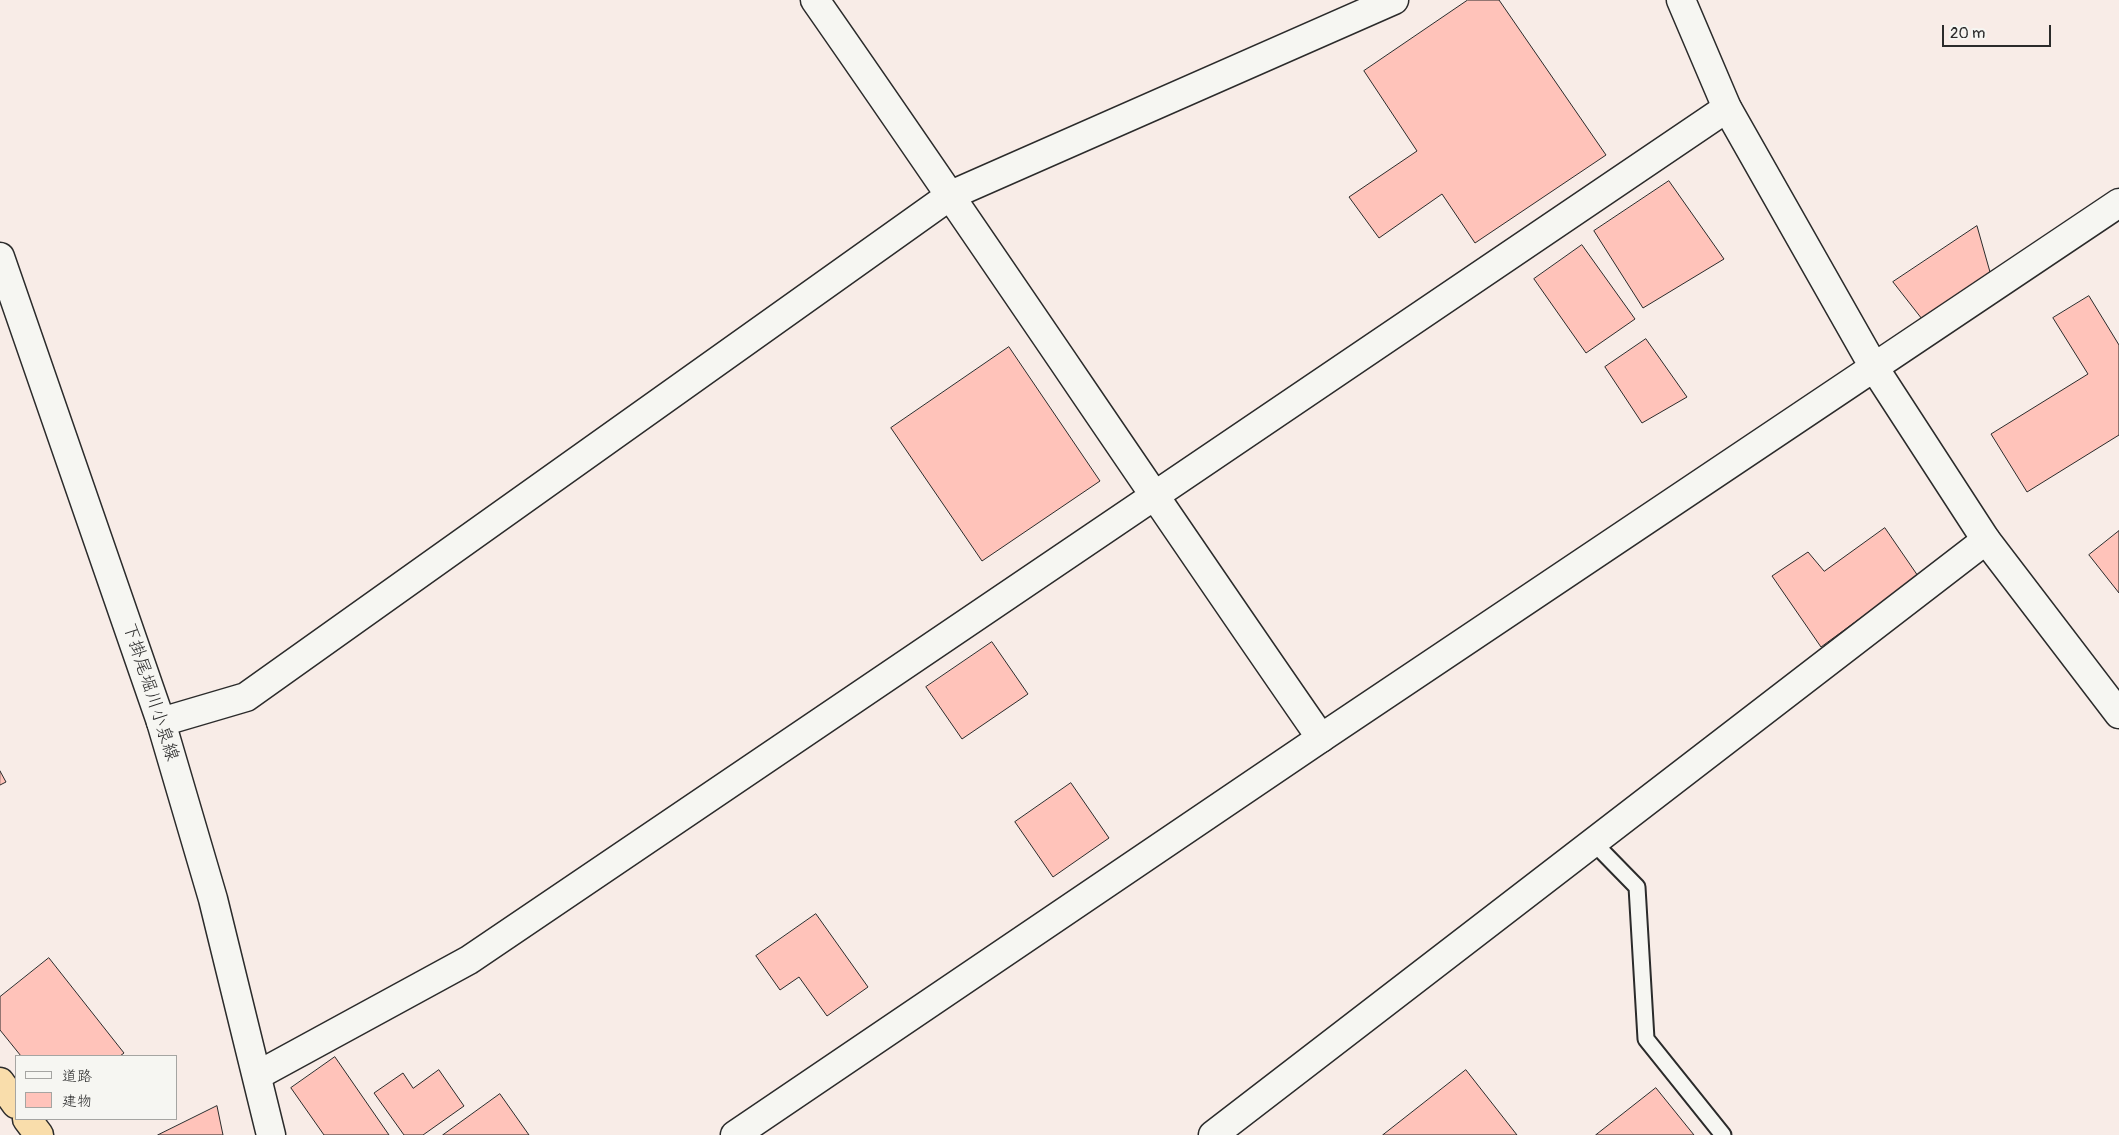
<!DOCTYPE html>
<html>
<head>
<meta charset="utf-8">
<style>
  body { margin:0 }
  #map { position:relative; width:2119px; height:1135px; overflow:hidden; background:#f8ece7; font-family:Pangolin,"Klee One",sans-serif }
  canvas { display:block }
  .legend { position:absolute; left:15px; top:1055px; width:162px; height:65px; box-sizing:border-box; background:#f6f6f2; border:1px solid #a5a5a2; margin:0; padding:6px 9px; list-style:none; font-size:15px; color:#2b2b2b }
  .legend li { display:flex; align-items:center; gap:10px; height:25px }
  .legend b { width:25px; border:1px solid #a5a5a2 }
  .scale { position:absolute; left:1942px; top:25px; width:109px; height:22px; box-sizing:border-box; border:2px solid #2b2b2b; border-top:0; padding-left:6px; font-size:15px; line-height:18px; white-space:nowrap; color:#2b2b2b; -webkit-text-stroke:4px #f6f6f2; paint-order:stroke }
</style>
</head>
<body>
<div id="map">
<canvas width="2119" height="1135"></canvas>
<ul class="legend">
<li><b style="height:6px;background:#f6f6f2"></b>道路</li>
<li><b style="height:14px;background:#ffc3ba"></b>建物</li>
</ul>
<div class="scale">20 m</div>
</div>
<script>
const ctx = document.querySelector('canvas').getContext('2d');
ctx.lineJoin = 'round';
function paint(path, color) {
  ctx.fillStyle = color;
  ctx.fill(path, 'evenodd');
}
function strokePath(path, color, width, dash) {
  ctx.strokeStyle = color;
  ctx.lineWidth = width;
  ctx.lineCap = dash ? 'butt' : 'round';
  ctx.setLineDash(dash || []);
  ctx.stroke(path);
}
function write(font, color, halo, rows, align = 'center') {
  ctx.font = font + ' Pangolin,"Klee One",sans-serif';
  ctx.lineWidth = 5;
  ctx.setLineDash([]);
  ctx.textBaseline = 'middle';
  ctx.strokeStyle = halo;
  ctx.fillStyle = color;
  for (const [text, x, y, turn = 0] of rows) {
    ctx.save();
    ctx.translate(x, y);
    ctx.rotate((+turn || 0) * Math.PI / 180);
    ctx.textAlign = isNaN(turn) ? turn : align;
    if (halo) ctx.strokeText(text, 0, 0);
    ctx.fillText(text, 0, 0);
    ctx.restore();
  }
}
const building = new Path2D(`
  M1468,0H1499L1606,155L1475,243L1442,194L1379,238L1349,197L1417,151L1364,71Z
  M1669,181L1724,259L1643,308L1594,231Z
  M1977,226L1990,272L1922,319L1893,282Z
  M1582,245L1635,319L1586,353L1534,279Z
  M2089,296L2119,345V435L2027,492L1991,434L2088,374L2053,318Z
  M1646,339L1687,397L1642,423L1605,367Z
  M1009,347L1100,481L982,561L891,428Z
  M1885,528L1918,576L1821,647L1772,576L1808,552L1824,571Z
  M2119,531V593L2089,555Z
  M992,642L1028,694L962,739L926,687Z
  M0,771L6,782L0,785Z
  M1071,783L1109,838L1053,877L1015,822Z
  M816,914L868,987L827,1016L799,977L780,990L756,956Z
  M49,958L124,1053L120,1056H21L0,1030V997Z
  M335,1057L389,1135H324L291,1088Z
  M439,1070L464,1106L423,1135H404L374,1093L403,1073L413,1088Z
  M1466,1070L1517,1135H1383Z
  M1656,1088L1694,1135H1596Z
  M500,1094L529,1135H443Z
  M217,1106L223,1135H158Z`);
const lane = new Path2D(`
  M1593,842L1637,887L1646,1039L1723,1135`);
const street = new Path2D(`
  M815,0C986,245 1151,493 1321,738
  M161,722L246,697L951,195L1394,0
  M258,1075L469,960L1727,108
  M1213,1135L1986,540`);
const secondary = new Path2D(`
  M1681,0L1727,108L1875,369L1986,540L2119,714
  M0,257L161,722L213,899L271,1135
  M735,1135L1321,738L2119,203`);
const highway = new Path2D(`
  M0,1082L16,1104
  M27,1119L39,1135`);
const streetNames = [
  ["下掛尾堀川小泉線",150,692,72]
];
paint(building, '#ffc3ba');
strokePath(building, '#2b2b2b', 1);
strokePath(lane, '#2b2b2b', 19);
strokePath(street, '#2b2b2b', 31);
strokePath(secondary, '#2b2b2b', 31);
strokePath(highway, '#2b2b2b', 31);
strokePath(lane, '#f6f6f2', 15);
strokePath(street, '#f6f6f2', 28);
strokePath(secondary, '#f6f6f2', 28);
strokePath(highway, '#f9ddab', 28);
write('18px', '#2b2b2b', '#f6f6f2', streetNames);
</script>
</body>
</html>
